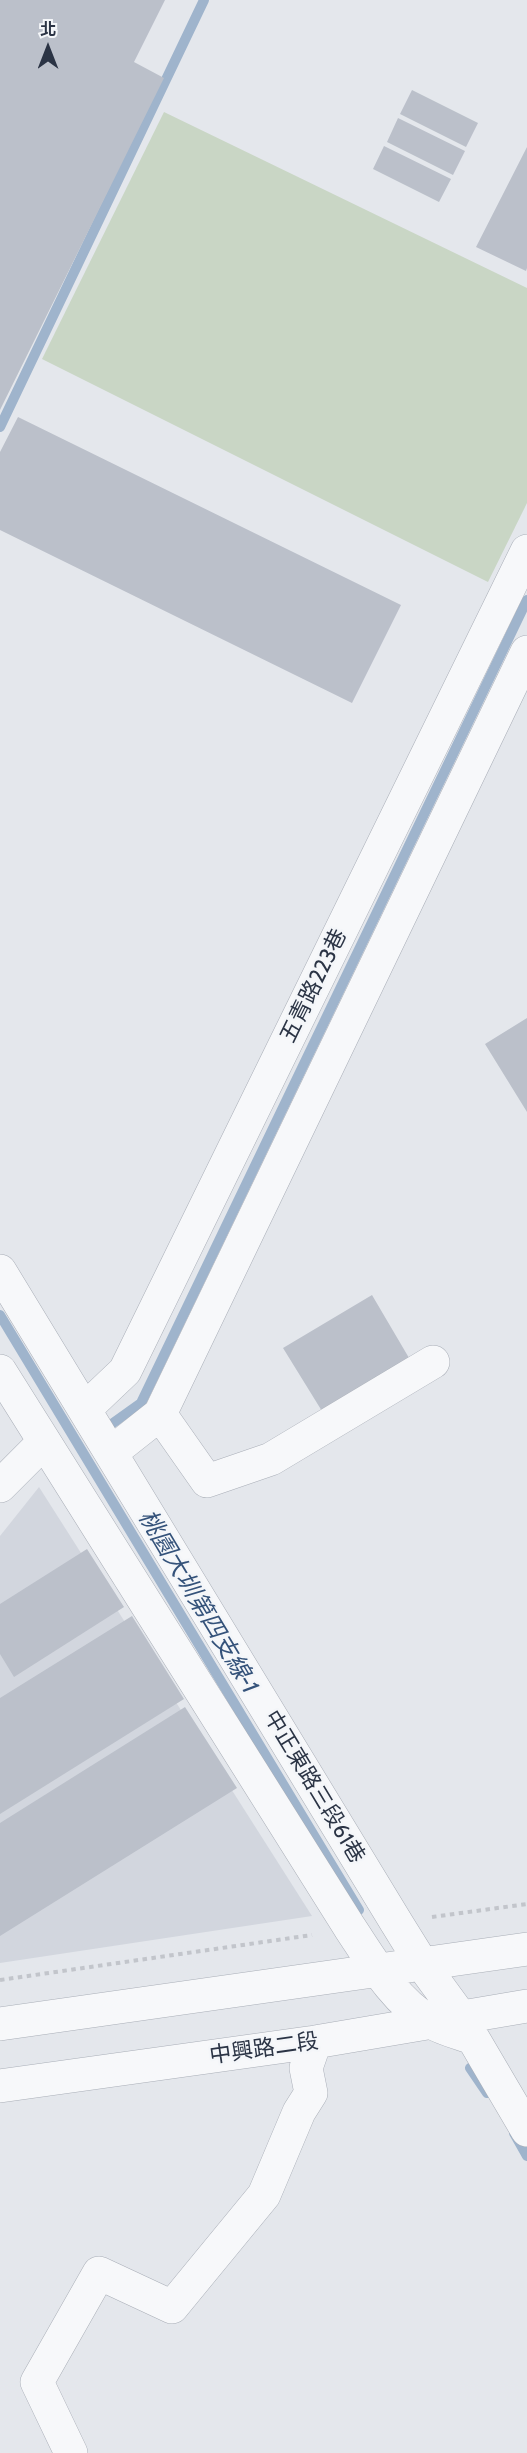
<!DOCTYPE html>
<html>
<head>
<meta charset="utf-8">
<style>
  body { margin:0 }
  #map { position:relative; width:527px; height:2453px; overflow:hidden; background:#e4e7ec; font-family:Cabin,"Noto Sans TC",sans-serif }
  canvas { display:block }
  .north { position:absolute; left:18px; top:18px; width:60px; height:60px; -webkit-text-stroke:4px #f4f6f9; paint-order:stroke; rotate:0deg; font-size:16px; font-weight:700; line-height:24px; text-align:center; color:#2b3445 }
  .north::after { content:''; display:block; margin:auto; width:21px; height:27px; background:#2b3445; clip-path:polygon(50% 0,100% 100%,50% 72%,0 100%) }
</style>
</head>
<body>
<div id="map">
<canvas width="527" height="2453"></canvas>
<div class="north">北</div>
</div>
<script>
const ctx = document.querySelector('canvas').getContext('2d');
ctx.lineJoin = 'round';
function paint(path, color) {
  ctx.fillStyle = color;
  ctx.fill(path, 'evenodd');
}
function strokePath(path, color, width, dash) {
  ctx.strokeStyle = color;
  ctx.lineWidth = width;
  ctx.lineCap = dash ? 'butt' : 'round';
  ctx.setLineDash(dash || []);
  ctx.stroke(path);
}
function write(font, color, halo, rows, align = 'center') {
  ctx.font = font + ' Cabin,"Noto Sans TC",sans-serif';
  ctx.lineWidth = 5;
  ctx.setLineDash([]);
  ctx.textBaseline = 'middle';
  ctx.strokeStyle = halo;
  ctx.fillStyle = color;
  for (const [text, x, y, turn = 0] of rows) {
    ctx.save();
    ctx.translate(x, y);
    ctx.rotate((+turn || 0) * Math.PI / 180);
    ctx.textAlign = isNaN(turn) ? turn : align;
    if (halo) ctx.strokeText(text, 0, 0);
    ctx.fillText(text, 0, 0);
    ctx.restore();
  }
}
const built = new Path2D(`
  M39,1487L312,1916L0,1963V1536Z`);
const green = new Path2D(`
  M164,112L527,288V503L488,582L42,359Z`);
const stream = new Path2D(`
  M0,427L204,0
  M0,1315L359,1910
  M113,1423L141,1403L527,600
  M470,2068L487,2093
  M514,2133L527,2156`);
const building = new Path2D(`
  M0,0H165L134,62L164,78L0,410Z
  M412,90L478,123L466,147L400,114Z
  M398,118L465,151L453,175L387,142Z
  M384,146L451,179L439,202L373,169Z
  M527,147V268L526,271L476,247Z
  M18,417L401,605L352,703L0,530V452Z
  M527,1018V1112L485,1044Z
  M372,1295L412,1363L325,1416L283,1348Z
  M87,1549L124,1607L14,1677L0,1654V1604Z
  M132,1616L184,1699L0,1814V1698Z
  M185,1707L237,1788L0,1936V1823Z`);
const path = new Path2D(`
  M432,1917L527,1904
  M0,1980L312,1935`);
const minor = new Path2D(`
  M0,1271L396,1922L422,1964L460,2016L527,2130
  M0,1371L350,1928C372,1961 394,2000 429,2021C442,2029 459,2033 473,2038
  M85,1409L125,1371L527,551
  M160,1414L207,1481L271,1459L433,1362
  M112,1452L160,1414L527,652
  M0,1486L43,1443
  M0,2024L527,1949
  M0,2086L315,2042L527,2006
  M71,2453L37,2382L99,2273L172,2307L264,2195L299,2112L311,2093L306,2068L315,2042`);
const streetNames = [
  ["五青路223巷",314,986,-64],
  ["中正東路三段61巷",314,1787,59],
  ["中興路二段",264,2049,-8]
];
const waterNames = [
  ["桃園大圳第四支線-1",198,1602,59]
];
paint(built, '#d2d6de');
paint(green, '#c9d6c5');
strokePath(stream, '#9fb4cc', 10);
paint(building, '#bbc0ca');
strokePath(minor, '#a9aeb7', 34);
strokePath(path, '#c2c5cb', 4, [4.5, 4.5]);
strokePath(minor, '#f7f8fa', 33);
write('22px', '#2b3445', '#f4f6f9', streetNames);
write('italic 24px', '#34527a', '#f4f6f9', waterNames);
</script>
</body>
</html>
